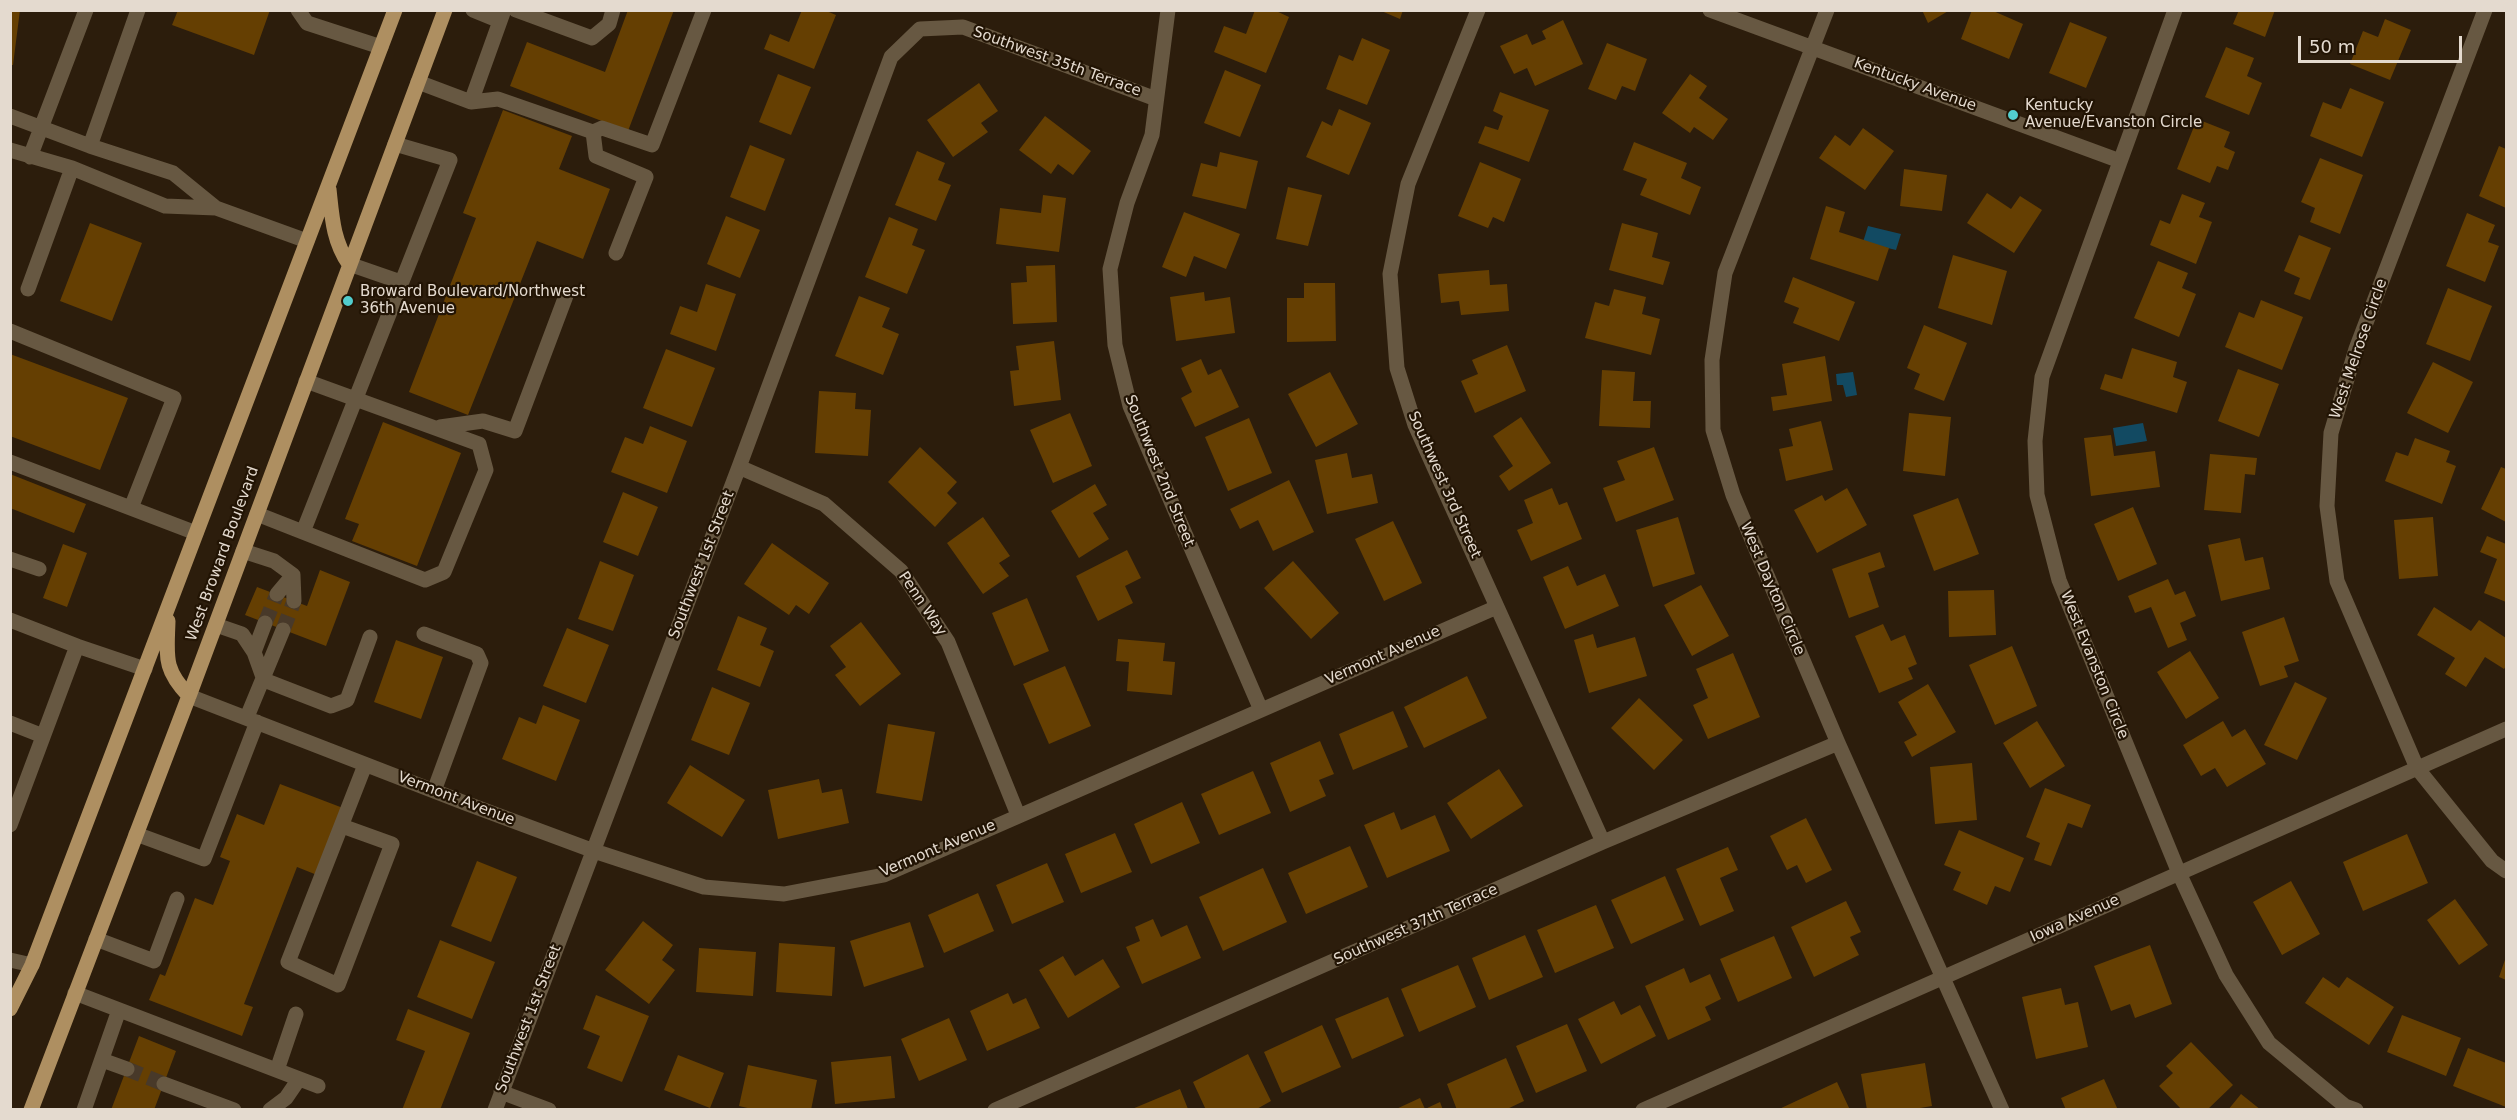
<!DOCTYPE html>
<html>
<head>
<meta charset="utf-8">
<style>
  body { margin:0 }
  #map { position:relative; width:2517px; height:1120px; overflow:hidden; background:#2c1d0c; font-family:"DejaVu Sans",sans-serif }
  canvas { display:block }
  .frame { position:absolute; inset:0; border:12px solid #e4dacf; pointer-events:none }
  .scale { position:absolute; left:2298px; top:36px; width:164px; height:27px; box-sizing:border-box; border:3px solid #e4dacf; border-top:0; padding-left:8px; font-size:18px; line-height:21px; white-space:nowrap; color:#e4dacf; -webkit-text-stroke:4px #221404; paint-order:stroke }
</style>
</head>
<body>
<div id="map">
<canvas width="2517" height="1120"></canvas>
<div class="frame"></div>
<div class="scale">50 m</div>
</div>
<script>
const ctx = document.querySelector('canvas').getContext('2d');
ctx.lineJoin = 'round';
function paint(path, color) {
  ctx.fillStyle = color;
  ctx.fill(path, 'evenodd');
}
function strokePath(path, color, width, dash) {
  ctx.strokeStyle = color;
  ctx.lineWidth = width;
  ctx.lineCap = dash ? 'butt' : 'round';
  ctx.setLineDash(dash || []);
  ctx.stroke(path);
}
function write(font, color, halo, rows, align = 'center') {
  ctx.font = font + ' "DejaVu Sans",sans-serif';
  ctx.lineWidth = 4.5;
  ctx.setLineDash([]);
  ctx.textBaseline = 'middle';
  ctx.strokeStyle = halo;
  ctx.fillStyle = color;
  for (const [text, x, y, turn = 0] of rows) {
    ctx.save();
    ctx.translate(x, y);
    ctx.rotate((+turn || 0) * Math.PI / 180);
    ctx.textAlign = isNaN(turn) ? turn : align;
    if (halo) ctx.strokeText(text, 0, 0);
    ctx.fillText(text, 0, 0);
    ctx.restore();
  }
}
const water = new Path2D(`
  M1868,226L1901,234L1896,250L1863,242Z
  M1853,372L1857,395L1846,397L1843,385H1837L1836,374Z
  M2143,423L2147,441L2116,446L2113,428Z`);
const building = new Path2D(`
  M10,10H20L13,65H10Z
  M178,10H270L254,55L172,25Z
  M628,10H674L628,131L510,86L527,42L605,72Z
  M802,10H824L836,15L814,69L764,49L770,34L789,42Z
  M1255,10H1274L1289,17L1266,73L1214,52L1224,26L1246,34Z
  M1379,10H1403L1400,19Z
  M1922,10H1950L1928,23Z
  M1972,10H1991L2023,24L2009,59L1961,39Z
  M2239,10H2275L2265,37L2233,24Z
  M2385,19L2411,30L2390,80L2350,64L2363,31L2378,37Z
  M1563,20L1583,64L1535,86L1527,68L1514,74L1500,46L1527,34L1532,45L1546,39L1542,31Z
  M2070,22L2107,37L2086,88L2049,73Z
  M1362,38L1390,50L1367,105L1326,89L1339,55L1353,61Z
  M1607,43L1647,59L1635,91L1622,86L1616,100L1588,89Z
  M2226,47L2254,58L2247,76L2262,83L2249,115L2205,97Z
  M1225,70L1261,85L1240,137L1204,123Z
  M778,74L811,87L791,135L759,122Z
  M1690,74L1707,86L1699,98L1728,119L1713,140L1694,127L1690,133L1662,113Z
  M979,83L998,111L981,123L988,132L953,157L927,120Z
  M2350,88L2384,102L2362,157L2310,136L2323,102L2341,109Z
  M1500,92L1549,110L1529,162L1478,143L1485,126L1498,130L1503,116L1493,111Z
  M1339,109L1371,123L1349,175L1306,157L1322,121L1332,126Z
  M503,110L572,136L559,169L610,189L583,259L537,241L468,415L409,392L476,218L463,213Z
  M1045,116L1091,151L1073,175L1058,164L1051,174L1019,150Z
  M2197,119L2230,132L2224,147L2235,152L2228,170L2217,166L2210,183L2177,169Z
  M1863,128L1894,151L1865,190L1819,158L1835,135L1850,146Z
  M1634,142L1687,163L1681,178L1701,187L1690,215L1640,195L1647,179L1623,170Z
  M750,145L785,159L765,211L730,197Z
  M2499,146L2506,149V208L2479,196Z
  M917,151L945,163L938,180L951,185L936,221L895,205Z
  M1220,152L1258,161L1246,209L1192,196L1201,163L1217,167Z
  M2320,158L2363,175L2340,234L2310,222L2315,208L2301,202Z
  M1480,162L1521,179L1504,222L1493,217L1488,228L1458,216Z
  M1904,169L1947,175L1942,211L1900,206Z
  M1288,187L1322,195L1308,246L1276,239Z
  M1987,193L2011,209L2020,196L2042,210L2014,253L1967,223Z
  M2182,194L2205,203L2199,217L2212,222L2196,264L2150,245L2160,220L2170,224Z
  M1043,195L1066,198L1059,252L996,244L1000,208L1041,213Z
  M1826,206L1845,212L1839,232L1889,248L1878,281L1810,259Z
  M1184,212L1240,234L1226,269L1194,256L1186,277L1162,267Z
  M2467,213L2495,225L2488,242L2499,246L2485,282L2446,266Z
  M726,216L760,230L740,278L707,264Z
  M889,217L918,229L912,245L925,250L907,294L865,277Z
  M90,223L142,243L112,321L60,301Z
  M1622,223L1658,233L1652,257L1670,262L1663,285L1609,270Z
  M2299,235L2331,248L2310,300L2294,294L2300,278L2284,271Z
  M1953,255L2007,271L1992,325L1938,308Z
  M2158,261L2188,273L2182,288L2196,294L2179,337L2134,318Z
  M1055,265L1057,322L1013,324L1011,283L1027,282L1026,266Z
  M1489,270L1490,285L1507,284L1509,311L1461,315L1459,301L1441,303L1438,274Z
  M1793,277L1855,302L1839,341L1793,323L1799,308L1784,302Z
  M1304,283H1335L1336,341L1287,342V298H1304Z
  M706,284L736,294L716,351L670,334L680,306L697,312Z
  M2448,288L2492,306L2470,361L2426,344Z
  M1614,289L1646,297L1642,314L1660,319L1651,355L1585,338L1595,302L1609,306Z
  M1204,292L1205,301L1230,297L1235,333L1176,341L1170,297Z
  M859,296L890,308L882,327L899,334L883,375L835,356Z
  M2261,300L2303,317L2282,370L2225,347L2239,312L2254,318Z
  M1924,325L1967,343L1944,401L1914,389L1920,374L1907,368Z
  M1054,341L1061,400L1014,406L1010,371L1019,370L1016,346Z
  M1507,345L1526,391L1475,413L1461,381L1478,374L1472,360Z
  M2132,348L2177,362L2173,377L2187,382L2177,413L2100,389L2105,374L2122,379Z
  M666,349L715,368L692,427L643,408Z
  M10,354L128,398L100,470L10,436Z
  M1825,356L1832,401L1773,411L1771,397L1787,395L1782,364Z
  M1201,359L1208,375L1221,369L1239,407L1195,427L1181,398L1192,392L1181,368Z
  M2433,362L2473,382L2448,433L2407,413Z
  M2238,369L2279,384L2259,437L2218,421Z
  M1602,370L1635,372L1633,401H1651L1650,428L1599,426Z
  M1330,372L1358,424L1316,447L1288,394Z
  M819,391L856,393L855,409L871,410L868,456L815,453Z
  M1070,413L1092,466L1053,483L1030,430Z
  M1909,413L1951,417L1945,476L1903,471Z
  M1521,417L1551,463L1509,491L1499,476L1513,466L1493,436Z
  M1249,418L1272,473L1228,491L1205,437Z
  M1821,421L1833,470L1786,481L1779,449L1793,446L1789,429Z
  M383,422L461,453L417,566L352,541L359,524L345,519Z
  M650,426L687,441L667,493L611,472L625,437L643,444Z
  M2111,435L2114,456L2155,451L2160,487L2091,496L2084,438Z
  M2415,438L2450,451L2446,462L2456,466L2442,504L2385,481L2396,452L2408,456Z
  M920,447L957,482L947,493L957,503L935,527L888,482Z
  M1654,447L1674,500L1616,522L1603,488L1625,480L1617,461Z
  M1347,453L1352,478L1372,474L1378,503L1327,514L1315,460Z
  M2210,454L2257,458L2255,475L2245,474L2241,513L2204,510Z
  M2501,467L2506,469V522L2481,509Z
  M10,474L86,504L74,533L10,508Z
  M1289,480L1314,532L1273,551L1258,520L1240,529L1230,509Z
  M1095,484L1107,505L1093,513L1109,539L1079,558L1051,511Z
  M1552,488L1559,505L1567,502L1582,539L1531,561L1517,530L1533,523L1524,500Z
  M1847,488L1867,525L1817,553L1794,510L1822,495L1825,501Z
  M623,492L658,507L638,556L603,542Z
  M1958,498L1979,554L1934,571L1913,515Z
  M2133,507L2157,564L2118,581L2094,524Z
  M983,517L1010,556L999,563L1009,576L983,594L947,543Z
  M1678,517L1695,574L1653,587L1636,530Z
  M2433,517L2438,576L2399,579L2394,520Z
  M1393,521L1422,583L1384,601L1355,539Z
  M2487,536L2506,544V602L2484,593L2497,559L2480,552Z
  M2240,538L2245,561L2263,557L2270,589L2221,601L2208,545Z
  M772,543L829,583L809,614L796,605L789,615L744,584Z
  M63,544L87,553L67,607L43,598Z
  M1127,550L1141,578L1125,586L1133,603L1098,621L1076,576Z
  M1880,552L1885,567L1868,573L1879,607L1849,618L1832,569Z
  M600,561L634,575L613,631L578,619Z
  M1293,561L1339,613L1311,639L1264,588Z
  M1568,566L1577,586L1605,574L1619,606L1565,629L1543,577Z
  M320,570L350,582L326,646L245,615L257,587L307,606Z
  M2168,579L2175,595L2185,591L2196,616L2180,623L2187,640L2168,648L2151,607L2135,613L2128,596Z
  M1701,585L1729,636L1692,656L1664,605Z
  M1994,590L1996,635L1949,637L1948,591Z
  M1027,598L1049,651L1014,666L992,613Z
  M2434,607L2471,631L2479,620L2506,638V666L2504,669L2485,657L2466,687L2445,674L2455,658L2417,635Z
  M738,616L767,628L760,645L774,651L760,687L717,670Z
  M2284,617L2299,661L2284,666L2288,677L2260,686L2242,632Z
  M861,622L901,674L860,706L835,675L846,667L830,646Z
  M1883,624L1891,641L1905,635L1917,664L1908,668L1913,679L1879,693L1855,636Z
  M567,628L609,645L586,703L543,686Z
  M1593,634L1597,648L1635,637L1647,676L1589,693L1574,640Z
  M1118,639L1165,643L1163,661L1175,662L1172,695L1127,691L1129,662L1116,661Z
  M396,640L443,657L421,719L374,702Z
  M2012,646L2037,706L1995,725L1969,665Z
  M2190,651L2219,698L2186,719L2157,672Z
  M1733,653L1760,717L1708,739L1693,705L1708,698L1696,669Z
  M1065,666L1091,726L1049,744L1023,684Z
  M1467,676L1487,718L1424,748L1404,707Z
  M2295,682L2327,698L2297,760L2264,745Z
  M1928,684L1956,732L1912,757L1904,742L1917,735L1898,702Z
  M712,687L750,703L729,755L691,740Z
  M1639,698L1683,740L1654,770L1611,728Z
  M543,705L580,720L556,781L502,759L519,717L536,724Z
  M1393,711L1408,747L1353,770L1339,734Z
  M2037,721L2065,766L2030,788L2003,743Z
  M2223,721L2232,737L2245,729L2266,764L2227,787L2215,768L2201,776L2183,745Z
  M888,724L935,732L922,801L876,793Z
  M1320,741L1334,774L1319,780L1326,796L1290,812L1270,763Z
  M1972,763L1977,820L1935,824L1930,767Z
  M690,765L745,800L722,837L667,803Z
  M1499,769L1523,806L1471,839L1447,803Z
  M1253,771L1271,813L1219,835L1201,794Z
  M819,779L822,793L842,789L849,823L778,839L768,790Z
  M280,784L343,808L317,875L297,867L244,1004L253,1007L242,1036L149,1000L160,974L165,976L195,898L213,905L230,861L220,857L237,814L264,825Z
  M2045,788L2091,805L2082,828L2068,823L2051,866L2034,860L2040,843L2026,837Z
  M1182,802L1200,843L1151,864L1134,824Z
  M1394,812L1401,830L1435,815L1450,851L1387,878L1364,825Z
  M1806,818L1832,870L1806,883L1797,865L1787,870L1770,836Z
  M1959,830L2024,858L2010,892L1995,886L1987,905L1953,890L1961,872L1944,865Z
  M1115,833L1132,872L1081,893L1065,854Z
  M2407,834L2428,883L2363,911L2343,862Z
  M1350,846L1368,887L1306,914L1288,873Z
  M1728,847L1738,870L1720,878L1734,911L1700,926L1676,869Z
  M477,861L517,877L491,942L451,926Z
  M1047,863L1064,902L1012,924L996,885Z
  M1263,868L1287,922L1223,951L1199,897Z
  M1665,876L1684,920L1631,944L1611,900Z
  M2291,881L2320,934L2282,955L2253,902Z
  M978,893L994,931L944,953L928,915Z
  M2455,899L2488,945L2459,965L2427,920Z
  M1846,901L1861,932L1850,937L1859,955L1814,977L1791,927Z
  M1596,905L1614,948L1555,973L1537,930Z
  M1153,919L1161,937L1187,925L1201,958L1142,984L1126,947L1140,941L1135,927Z
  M643,921L673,945L662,960L675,970L649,1004L605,970Z
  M910,922L924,967L864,987L850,941Z
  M1525,935L1543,977L1489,1000L1472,958Z
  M1774,936L1792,978L1738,1002L1720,959Z
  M440,940L495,962L472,1019L417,997Z
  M779,943L835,947L832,996L776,992Z
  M2150,945L2172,1004L2135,1018L2130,1004L2111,1011L2094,966Z
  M699,948L756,952L753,996L696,992Z
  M1063,956L1075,976L1103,959L1120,987L1068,1018L1039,970Z
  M2506,957V980L2499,977Z
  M1458,965L1476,1007L1419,1032L1401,989Z
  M1684,968L1690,983L1710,974L1721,999L1705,1007L1711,1020L1668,1040L1645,986Z
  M2323,977L2339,988L2347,977L2394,1007L2369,1045L2305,1003Z
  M2061,988L2065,1005L2078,1002L2088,1047L2036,1059L2022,997Z
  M1008,993L1013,1004L1026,998L1040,1028L987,1051L970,1011Z
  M596,995L649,1016L622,1082L587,1068L600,1036L583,1029Z
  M1388,997L1404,1036L1352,1059L1335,1019Z
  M1614,1001L1621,1015L1640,1005L1656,1036L1601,1064L1578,1019Z
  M408,1009L470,1033L440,1110H402L425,1051L396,1040Z
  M2402,1015L2461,1038L2446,1076L2387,1052Z
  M949,1018L967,1060L919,1081L901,1039Z
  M1567,1024L1587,1071L1536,1093L1516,1046Z
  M1322,1025L1341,1067L1282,1093L1264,1052Z
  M139,1036L176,1051L154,1110H111Z
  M2191,1042L2233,1085L2207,1110H2182L2159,1086L2173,1073L2166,1066Z
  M2468,1048L2506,1063V1107L2453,1086Z
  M1248,1054L1271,1101L1255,1110H1206L1193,1082Z
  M678,1055L724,1073L710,1108L664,1090Z
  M891,1056L895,1098L835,1104L831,1062Z
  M1506,1058L1524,1101L1505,1110H1457L1447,1084Z
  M1925,1063L1932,1106L1908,1110H1867L1861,1074Z
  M748,1065L817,1080L811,1110H756L739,1106Z
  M2104,1079L2118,1110H2066L2061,1098Z
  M1837,1082L1850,1110H1777Z
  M1180,1089L1188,1109H1132Z
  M2241,1094L2261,1110H2228Z
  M1420,1098L1425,1109L1440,1102L1443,1110H1394Z`);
const minorTunnel = new Path2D(`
  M265,623L277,594
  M283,630L294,601
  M127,1069L164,1084`);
const minor = new Path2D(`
  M298,10L307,23L381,47
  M473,10L500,21
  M516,10L592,38L609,24L613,10
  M1168,10L1152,135L1127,203L1110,269L1115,345L1130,406L1261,710
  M1478,10L1408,184L1390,274L1397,368L1415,425L1603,842
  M1710,10L2120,161
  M1827,10L1725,273L1712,360L1713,430L1733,495L1838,743L2002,1110
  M2175,10L2042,377L2035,441L2037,495L2059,580L2179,873L2226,975L2269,1043L2345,1106L2356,1110
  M2485,10L2356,349L2331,433L2327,506L2337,581L2417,768L2492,861L2506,871
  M418,82L471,102L498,99L593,132L596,156L646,177L616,253
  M471,102L504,10
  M10,116L90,146L173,173L216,208L307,241
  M593,132L602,128L652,145L704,10
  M90,146L138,10
  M10,150L72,168L165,206L216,208
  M30,157L86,10
  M349,264L401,282
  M28,289L72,168
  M10,331L174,398L131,508
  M440,427L483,421L515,431L567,293
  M10,462L196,533
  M739,467L824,504L901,571L948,642L1018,815
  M257,514L425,580L444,572L486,470L479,444L306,381
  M303,532L450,160L395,144
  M243,551L274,561L293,575L294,601
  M10,559L39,569
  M277,594L293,575
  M10,620L77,646
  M216,625L242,634L254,652L264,680L331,706L347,700L370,637
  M424,634L477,654L481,663L434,791
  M254,652L265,623
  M189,696L465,803L594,851L704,887L784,894L884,875L1497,607
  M247,717L283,630
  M10,723L43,736
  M10,825L77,646L145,669
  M342,826L392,844L338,985L288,962L365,765
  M136,834L204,859L257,722
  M96,939L154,961L177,899
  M10,960L32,965
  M75,993L318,1086
  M102,1060L127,1069
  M277,1070L296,1014
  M164,1084L234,1110
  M501,1092L549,1110
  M84,1110L119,1010
  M270,1110L286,1098L299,1079
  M495,1110L739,467L891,57L920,29L963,27L1156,99
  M995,1110L1603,842L1838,743
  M1643,1110L2506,729`);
const major = new Path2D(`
  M329,189C332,217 333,241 349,264
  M168,621C167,657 163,669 189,696
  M10,1009L32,965L395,10
  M31,1110L189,696L445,10`);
const markers = [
  [2013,115,6,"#52cdcd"],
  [348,301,6,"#52cdcd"]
];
const streetNames = [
  ["Southwest 35th Terrace",1057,62,20],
  ["Kentucky Avenue",1915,85,20],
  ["West Melrose Circle",2359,349,-71],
  ["Southwest 2nd Street",1159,471,68],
  ["Southwest 3rd Street",1444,485,66],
  ["West Broward Boulevard",223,554,-70],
  ["Southwest 1st Street",702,565,-69],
  ["West Dayton Circle",1772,589,67],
  ["Penn Way",922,604,56],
  ["Vermont Avenue",1383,656,-24],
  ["West Evanston Circle",2094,665,68],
  ["Vermont Avenue",456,799,21],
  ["Vermont Avenue",938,849,-23],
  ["Iowa Avenue",2075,919,-24],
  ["Southwest 37th Terrace",1416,925,-24],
  ["Southwest 1st Street",529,1019,-69]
];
const poiNames = [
  ["Kentucky",2025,106],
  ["Avenue/Evanston Circle",2025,123],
  ["Broward Boulevard/Northwest",360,292],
  ["36th Avenue",360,309]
];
paint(water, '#124a62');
paint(building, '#653f02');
strokePath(minorTunnel, '#483929', 15, [15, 8]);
strokePath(minor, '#675842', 15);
strokePath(major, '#ae8f61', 15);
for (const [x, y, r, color] of markers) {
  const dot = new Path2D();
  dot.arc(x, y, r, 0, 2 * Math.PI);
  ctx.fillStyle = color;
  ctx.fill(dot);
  strokePath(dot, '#221404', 2);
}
write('15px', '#e4dacf', '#221404', streetNames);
write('15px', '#e4dacf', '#221404', poiNames, 'left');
</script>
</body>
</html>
